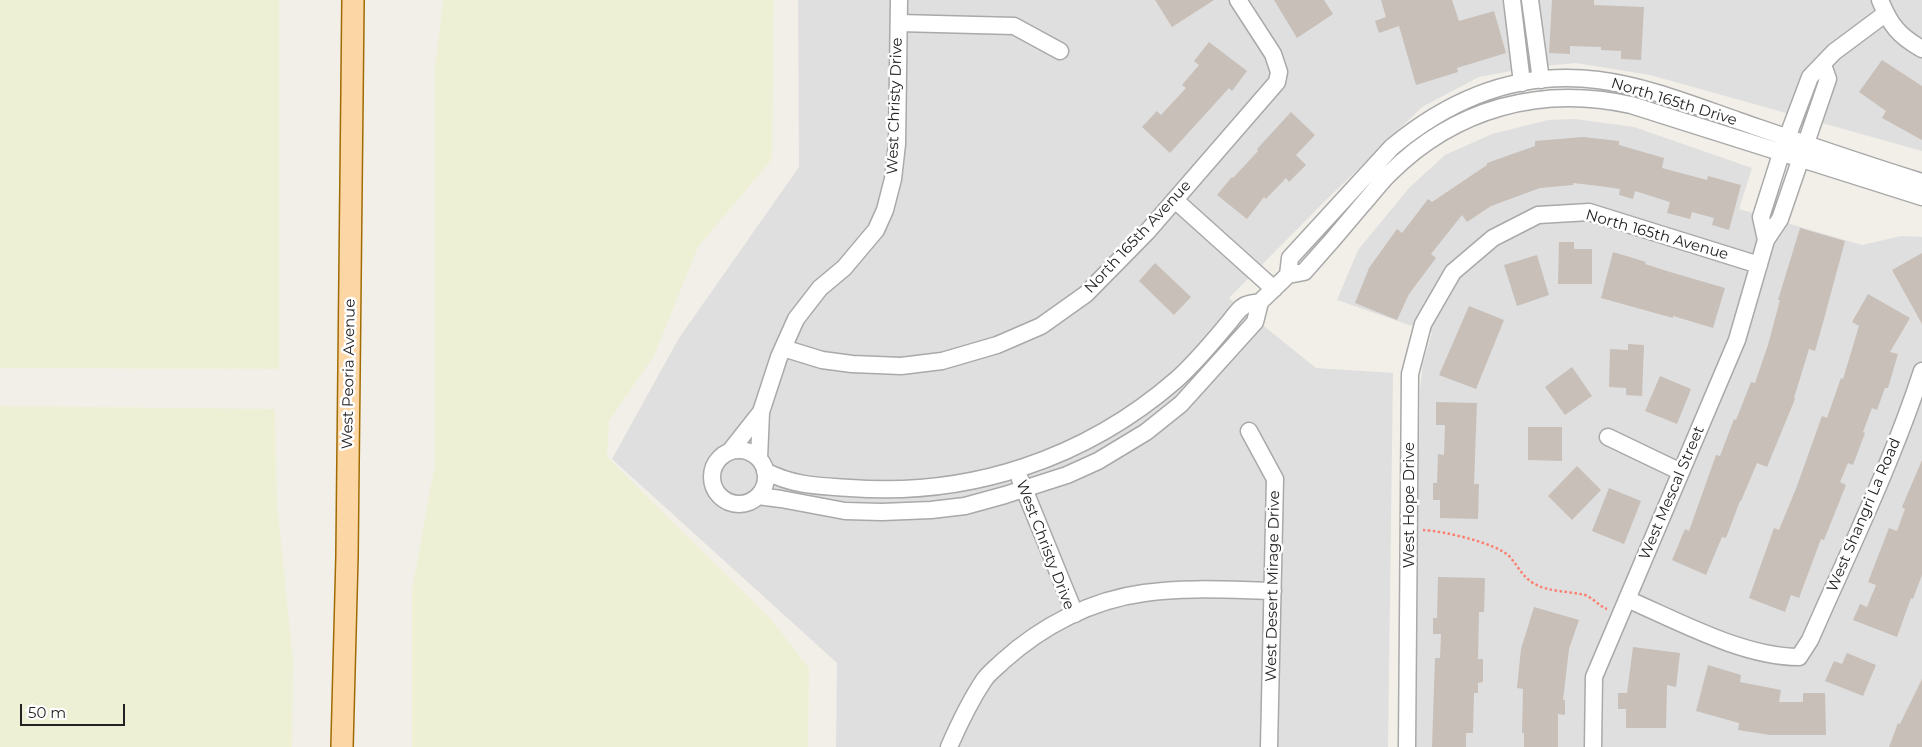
<!DOCTYPE html>
<html>
<head>
<meta charset="utf-8">
<style>
  body { margin:0 }
  #map { position:relative; width:1922px; height:747px; overflow:hidden; background:#f2efe9; font-family:Montserrat,sans-serif }
  canvas { display:block }
  .scale { position:absolute; left:20px; top:704px; width:105px; height:22px; box-sizing:border-box; border:2px solid #222; border-top:0; padding-left:6px; font-size:15px; line-height:18px; white-space:nowrap; color:#222; -webkit-text-stroke:4px #fff; paint-order:stroke }
</style>
</head>
<body>
<div id="map">
<canvas width="1922" height="747"></canvas>
<div class="scale">50 m</div>
</div>
<script>
const ctx = document.querySelector('canvas').getContext('2d');
ctx.lineJoin = 'round';
function paint(path, color) {
  ctx.fillStyle = color;
  ctx.fill(path, 'evenodd');
}
function strokePath(path, color, width, dash) {
  ctx.strokeStyle = color;
  ctx.lineWidth = width;
  ctx.lineCap = dash ? 'butt' : 'round';
  ctx.setLineDash(dash || []);
  ctx.stroke(path);
}
function write(font, color, halo, rows, align = 'center') {
  ctx.font = font + ' Montserrat,sans-serif';
  ctx.lineWidth = 5;
  ctx.setLineDash([]);
  ctx.textBaseline = 'middle';
  ctx.strokeStyle = halo;
  ctx.fillStyle = color;
  for (const [text, x, y, turn = 0] of rows) {
    ctx.save();
    ctx.translate(x, y);
    ctx.rotate((+turn || 0) * Math.PI / 180);
    ctx.textAlign = isNaN(turn) ? turn : align;
    if (halo) ctx.strokeText(text, 0, 0);
    ctx.fillText(text, 0, 0);
    ctx.restore();
  }
}
const residential = new Path2D(`
  M798,0H1922V151L1650,75L1576,63L1533,67L1479,77L1422,107L1321,205L1229,298L1316,368L1393,373L1388,747H836L837,663L612,459L679,338L799,167Z
  M1575,119L1634,127L1752,168L1739,209L1862,245L1901,236L1922,237V747H1414L1420,390L1423,363L1432,333L1337,300L1358,250L1409,188L1445,155L1492,134L1548,120Z`);
const farmland = new Path2D(`
  M0,0H279V369L0,368Z
  M443,0H774L772,159L698,247L654,356L609,421L607,457L769,617L809,668L808,747H412V590L435,464V68Z
  M0,406L275,409L277,501L293,660L292,747H0Z`);
const building = new Path2D(`
  M1155,0H1214L1172,27Z
  M1274,0H1324L1333,14L1297,38Z
  M1381,0H1452L1459,21L1494,11L1506,53L1457,68L1458,72L1416,85L1399,26L1379,33L1375,21L1386,17Z
  M1552,0H1594V5L1644,7L1641,60L1621,59V51L1601,50V47L1570,46V54L1549,53Z
  M1209,42L1247,71L1232,91L1229,88L1170,153L1142,127L1157,111L1161,115L1186,88L1182,85L1199,65L1194,61Z
  M1882,60L1922,86V140L1882,118L1886,111L1859,92Z
  M1291,112L1315,135L1296,155L1306,165L1289,182L1286,178L1266,199L1264,197L1247,219L1217,195L1232,177L1233,178L1258,151L1257,149Z
  M1583,137L1619,141V145L1664,158L1662,168L1707,180L1708,176L1741,185L1729,230L1712,225L1714,218L1692,212L1690,219L1667,213L1670,202L1635,191L1633,199L1619,195L1620,189L1599,186L1573,183V185L1540,188L1491,206L1467,222L1462,215L1431,254L1436,258L1409,294L1397,320L1355,303L1369,268L1397,229L1402,233L1428,199L1432,202L1487,165V163L1535,146V141Z
  M1800,228L1845,241L1824,319L1815,351L1809,349L1794,398L1795,399L1767,467L1757,463L1741,501H1740L1726,538L1722,537L1706,575L1672,560L1685,529L1689,531L1716,455L1720,456L1734,419L1736,420L1751,382L1755,383L1768,345L1780,300H1778Z
  M1559,242H1574V249H1592V284H1558Z
  M1613,252L1646,262L1645,264L1670,272L1725,288L1713,328L1673,316V318L1601,298Z
  M1922,253V324L1892,270Z
  M1537,255L1549,295L1517,306L1504,265Z
  M1155,263L1191,297L1174,315L1139,281Z
  M1868,294L1910,318L1890,352L1898,354L1888,388H1885L1877,410L1872,408L1863,432L1865,433L1853,465L1848,463L1840,482L1846,485L1824,540L1821,539L1799,598L1791,595L1785,612L1749,598L1774,528L1779,530L1797,486L1822,416L1827,418L1841,378L1843,379L1859,326L1852,322Z
  M1469,306L1504,320L1476,389L1439,375Z
  M1628,344L1644,345L1642,396L1626,395V388L1609,387L1610,349L1628,350Z
  M1572,367L1592,396L1565,415L1545,387Z
  M1660,376L1691,389L1677,424L1645,411Z
  M1436,402L1477,403L1474,484H1479L1478,519L1440,518V500H1433V483H1437L1438,454L1444,455L1445,425H1436Z
  M1528,427H1562V461L1528,460Z
  M1922,460V575L1913,599L1911,598L1897,637L1853,620L1860,604L1867,607L1876,585L1868,582L1889,528L1897,531L1905,509L1902,507Z
  M1577,466L1601,490L1572,520L1548,496Z
  M1609,488L1641,501L1624,544L1592,531Z
  M1438,577L1485,578L1484,612H1479L1478,659H1483V682L1478,683V693H1474L1473,733H1466V747H1432L1435,658H1440L1441,634H1433V618H1437Z
  M1534,607L1579,620L1569,649L1563,700H1565V715L1558,714V747H1524V733H1522L1523,689L1517,688L1521,649Z
  M1633,647L1680,653L1676,687L1667,685L1666,728H1626V709H1618V693H1627Z
  M1847,653L1876,665L1863,696L1825,681L1834,661L1842,664Z
  M1708,665L1741,675L1740,682L1781,690L1779,702H1803V693H1825L1826,735H1770L1738,730L1739,723L1696,711Z
  M1922,679V747H1889L1898,723L1900,724Z`);
const path = new Path2D(`
  M1423,530C1443,531 1497,543 1510,557C1518,566 1522,576 1533,583C1547,592 1568,591 1585,595C1593,598 1599,606 1607,609`);
const minor = new Path2D(`
  M1512,0L1522,83
  M1530,0L1541,80
  M1880,0C1890,25 1899,36 1922,49
  M899,23L1014,26L1060,51
  M1175,200L1274,289
  M1766,240L1761,217L1781,154L1810,77L1834,52L1885,14
  M1288,275L1290,258L1392,147C1451,98 1519,70 1598,80C1646,86 1693,105 1739,121C1800,142 1860,163 1922,182
  M783,348L822,360L852,364L901,366L942,361L997,345L1041,326L1086,294L1147,232L1277,82L1279,72L1273,54L1238,0
  M1249,431L1275,479L1269,747
  M1608,437L1681,472
  M712 477a27 27 0 1 1 54 0a27 27 0 1 1-54 0Z
  M731,450L761,412
  M759,459L761,412L779,357L796,319L820,288L844,268L876,230L885,210L893,179L897,144L899,0
  M765,471C794,486 818,486 850,488C970,497 1085,459 1176,380C1194,364 1210,345 1225,327C1231,321 1238,308 1246,305C1250,303 1256,303 1260,302
  M1020,479L1075,614
  M758,496L781,499L845,511L882,512L931,510L965,506L1005,495L1067,475L1098,461L1146,432L1181,404L1255,322L1260,302L1288,275L1304,272C1324,250 1343,228 1362,205C1371,195 1379,184 1389,174C1455,108 1541,85 1631,105L1922,197
  M1627,599C1678,621 1743,657 1799,657L1810,640C1849,551 1892,463 1922,371
  M949,747C959,724 970,701 984,680C989,673 997,667 1003,661C1042,626 1091,600 1144,593C1186,587 1230,590 1273,591
  M1407,747L1410,374L1423,324L1453,272L1493,238L1538,215L1589,212L1759,265
  M1593,747L1594,677L1737,340L1766,240L1780,219L1828,79L1823,65`);
const major = new Path2D(`
  M342,747L347,556L353,0`);
const streetNames = [
  ["North 165th Drive",1674,102,17],
  ["West Christy Drive",895,106,-88],
  ["North 165th Avenue",1657,235,16],
  ["North 165th Avenue",1138,237,-47],
  ["West Peoria Avenue",349,374,-89],
  ["West Mescal Street",1672,493,-67],
  ["West Hope Drive",1410,505,-90],
  ["West Shangri La Road",1864,515,-67],
  ["West Christy Drive",1045,545,69],
  ["West Desert Mirage Drive",1273,586,-89]
];
paint(residential, '#e0dfdf');
paint(farmland, '#eef0d5');
paint(building, '#c7bfb8');
strokePath(minor, '#a9a9a9', 19);
strokePath(major, '#a06b00', 24);
strokePath(path, '#fa8072', 2.5, [2.5, 2.5]);
strokePath(minor, '#fff', 16);
strokePath(major, '#fcd6a4', 21);
write('15px', '#222', '#fff', streetNames);
</script>
</body>
</html>
